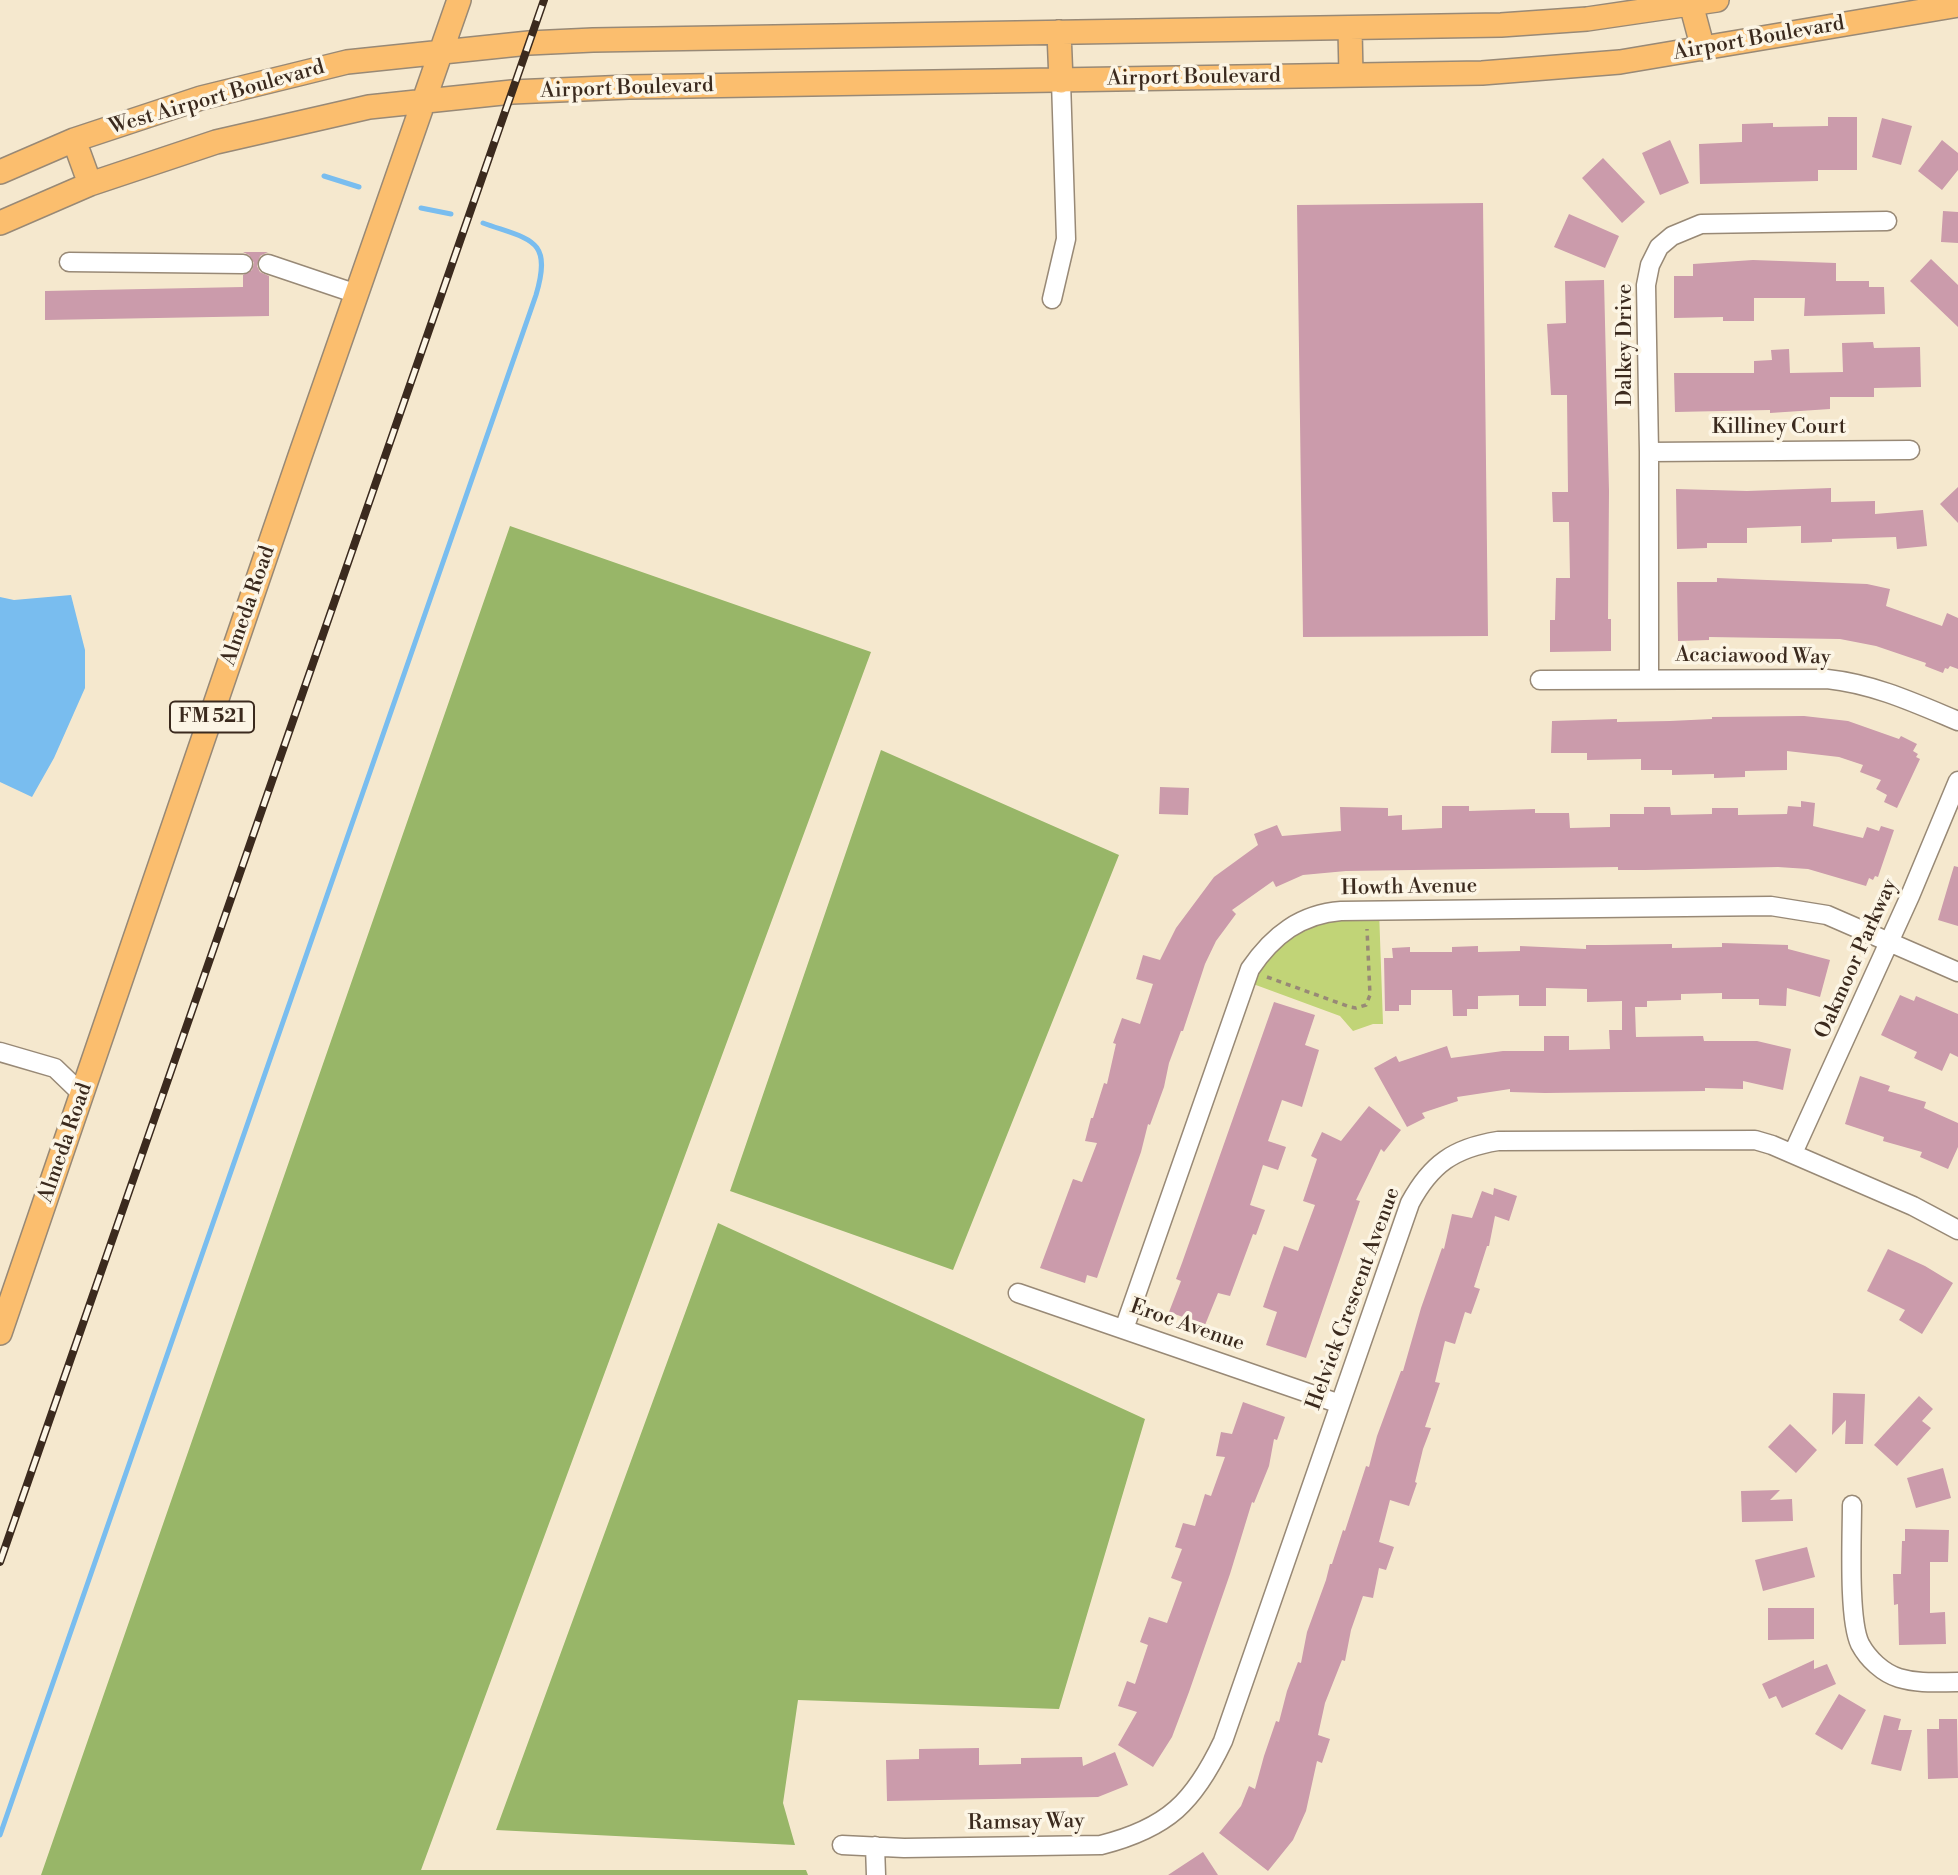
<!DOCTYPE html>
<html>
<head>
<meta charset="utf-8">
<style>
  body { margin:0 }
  canvas { display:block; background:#f5e8ce }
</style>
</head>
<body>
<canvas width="1958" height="1875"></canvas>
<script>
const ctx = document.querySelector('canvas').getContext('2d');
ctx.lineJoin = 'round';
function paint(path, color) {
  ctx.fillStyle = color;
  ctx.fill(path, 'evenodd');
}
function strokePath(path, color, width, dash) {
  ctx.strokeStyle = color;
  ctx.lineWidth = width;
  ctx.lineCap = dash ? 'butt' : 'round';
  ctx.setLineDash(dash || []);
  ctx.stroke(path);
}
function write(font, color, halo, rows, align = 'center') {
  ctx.font = font + ' "Libre Bodoni",serif';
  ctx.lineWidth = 7;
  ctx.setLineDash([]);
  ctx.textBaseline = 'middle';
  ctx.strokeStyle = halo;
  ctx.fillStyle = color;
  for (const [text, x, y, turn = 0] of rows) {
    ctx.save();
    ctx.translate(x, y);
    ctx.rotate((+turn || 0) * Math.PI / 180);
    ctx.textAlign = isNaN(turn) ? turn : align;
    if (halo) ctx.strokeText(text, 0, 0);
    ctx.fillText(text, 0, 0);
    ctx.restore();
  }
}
const green = new Path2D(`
  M1379,910L1383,1024H1373L1353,1031L1340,1016L1245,981L1283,931Z`);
const forest = new Path2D(`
  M510,526L871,652L421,1870H806L808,1875H41Z
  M881,750L1119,855L953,1270L730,1191Z
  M718,1223L1145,1419L1059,1709L798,1700L783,1803L795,1845L496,1830Z`);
const water = new Path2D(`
  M71,595L85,650V688L54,758L32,797L0,782V597L14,600Z`);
const stream = new Path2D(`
  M324,176L359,187
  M421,208L451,214
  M0,1835L536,295C553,238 530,240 483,223`);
const building = new Path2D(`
  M1828,117H1857V170H1818V181L1700,184L1699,144L1742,142V124L1773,123V127L1828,126Z
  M1882,118L1912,126L1901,165L1872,157Z
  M1670,140L1689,183L1660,195L1642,153Z
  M1942,140L1958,153V170L1942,190L1918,171Z
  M1603,158L1645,202L1622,223L1582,178Z
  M1483,203L1488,636L1303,637L1297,205Z
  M1943,211L1958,212V243L1941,242Z
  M1569,214L1619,236L1605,268L1554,247Z
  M243,252H268L260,256L257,266L260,272L269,276V316L45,320V291L243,287V275L252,270L254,263L249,255Z
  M1931,259L1958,285V327L1910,281Z
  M1753,260L1836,263V281H1869V287H1884L1885,314L1804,316L1805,298H1754V321H1723V317L1674,318V276H1693V264Z
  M1604,280L1609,491L1608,619H1611V651L1550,652V620H1555L1556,578H1570L1569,522H1553L1552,492H1568L1567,395H1551L1547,324L1566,323L1565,281Z
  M1873,342L1874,348L1920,347L1921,387L1874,388V397H1830V409L1770,413V410L1675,412L1674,373H1754V361L1772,360L1771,350L1789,349L1790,373L1843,372L1842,343Z
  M1958,487V523L1940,504Z
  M1831,488V502L1875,501V514L1923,510L1927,546L1897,549L1896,537L1832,539V542L1801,543V526L1747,528V543H1707V548L1677,549L1676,489L1747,491Z
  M1717,578L1867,584L1890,589L1886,606L1942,626L1947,613L1958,618V669L1950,666L1948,669L1945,668L1943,673L1925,666L1926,663L1876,646L1840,639L1709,637V640L1678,641L1677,582H1717Z
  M1804,716L1848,721L1899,739L1901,736L1917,744L1913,751L1918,754L1916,757L1920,759L1897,808L1884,802L1887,795L1876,789L1881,780L1860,772L1863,765L1839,757L1787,751V770L1745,771V777L1714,778V774L1672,775V770H1641V759L1587,760V753H1551L1552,721L1617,719V722L1670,721L1712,719V717Z
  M1160,787L1189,788L1188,815L1159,814Z
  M1801,801L1815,803L1813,826L1863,838L1867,827L1879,831L1881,826L1894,830L1878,877L1875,876L1873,880L1869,878L1866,886L1808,869L1778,867L1645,870H1618V867L1346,871L1303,875L1276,887L1273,881L1232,910L1236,914L1216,941L1205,964L1183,1031H1181L1169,1063L1164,1087L1150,1125L1148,1124L1141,1152L1097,1278L1087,1275L1085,1283L1040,1268L1073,1179L1082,1182L1097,1143L1085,1141L1091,1118H1093L1104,1083L1107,1084L1116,1044L1113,1043L1122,1018L1140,1024L1153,984L1136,979L1143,955L1160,960L1176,928L1214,877L1258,845L1254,834L1277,825L1282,836L1341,831L1340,807L1388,808V816L1402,815V830L1442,828V806H1469V811L1535,809V813H1569L1570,828L1610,827V814H1644V807H1670L1671,815L1712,814V808H1738V815L1787,814L1788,806L1801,807Z
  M1954,866L1958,867V926L1938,920Z
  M1722,943L1788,945V949L1830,960L1820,997L1787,988L1786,1006L1759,1005V999H1722V993L1681,994V1000L1647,1001V1007H1635L1636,1037L1703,1036L1704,1041H1757L1791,1049L1783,1090L1743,1081V1089L1705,1088V1091L1545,1093L1510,1092V1089L1457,1097L1458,1101L1422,1113L1425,1118L1407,1127L1374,1068L1396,1056L1399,1062L1447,1046L1451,1058L1503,1051H1544V1036H1569V1050L1610,1049L1609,1030H1622V1001L1587,1002V989L1546,988V1006H1519V995L1478,996V1009H1467V1016H1453L1452,990H1411V1005H1399V1011H1385L1384,958H1393L1392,948L1410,947V952H1452V947L1478,946V952L1520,951V946L1586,949V945H1605L1672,944V948L1722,947Z
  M1900,995L1914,1001L1916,996L1958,1014V1057L1950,1053L1942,1071L1914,1058L1917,1052L1881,1035Z
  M1274,1002L1315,1015L1305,1045L1319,1050L1302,1107L1282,1100L1268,1141L1286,1147L1278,1170L1263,1165L1250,1205L1265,1210L1256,1235L1253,1234L1230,1296L1218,1293L1205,1325L1169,1312L1181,1281L1176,1279L1182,1263Z
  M1860,1076L1890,1086L1888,1091L1926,1102L1924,1108L1958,1123V1147L1948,1169L1920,1157L1922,1152L1883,1141L1884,1137L1845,1124Z
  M1369,1106L1401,1130L1384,1152L1381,1149L1356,1200L1360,1201L1306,1358L1266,1345L1277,1312L1263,1307L1271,1283L1284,1246L1298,1251L1315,1205L1303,1201L1317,1159L1311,1156L1322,1132L1341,1141Z
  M1494,1188L1517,1196L1509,1221L1495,1216L1489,1246H1487L1474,1287L1480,1289L1471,1314L1465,1312L1455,1344L1445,1341L1435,1382L1440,1383L1425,1427L1431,1428L1423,1449L1415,1482L1417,1483L1409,1506L1390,1500L1379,1542L1394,1547L1386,1570L1379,1568L1373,1598L1363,1596L1351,1630L1345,1661L1342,1660L1325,1703L1318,1735L1330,1739L1322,1763L1317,1761L1306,1811L1293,1840L1268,1871L1219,1833L1241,1806L1249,1786L1255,1789L1264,1756L1276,1721L1279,1722L1287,1691L1298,1662L1301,1663L1307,1632L1326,1580L1330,1564H1332L1343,1530L1345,1531L1366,1466L1369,1467L1377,1436L1401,1371H1403L1421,1308L1442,1248L1444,1249L1452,1214L1472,1218L1482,1191L1493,1195Z
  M1888,1249L1925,1266L1953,1283L1922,1334L1899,1320L1905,1310L1867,1291Z
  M1833,1393L1865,1394L1863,1444H1845L1846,1420L1832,1435Z
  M1919,1396L1933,1409L1922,1421L1931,1428L1897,1466L1874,1445Z
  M1243,1402L1285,1417L1277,1440L1274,1439L1269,1466L1254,1503L1252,1502L1230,1574L1189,1692L1172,1737L1153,1767L1118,1745L1137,1712L1118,1706L1127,1681L1135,1684L1148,1645L1140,1642L1149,1617L1167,1623L1182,1582L1171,1578L1182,1549L1175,1547L1183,1523L1195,1526L1205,1494L1211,1496L1225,1457L1216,1456L1221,1432L1232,1434Z
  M1790,1424L1817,1450L1796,1473L1768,1447Z
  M1943,1468L1951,1498L1916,1508L1907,1478Z
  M1780,1490L1770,1500L1792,1499L1793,1521L1742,1522L1741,1491Z
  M1905,1529L1949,1530L1948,1562H1930V1613L1945,1612L1946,1644L1899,1645L1898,1604L1894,1605L1893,1574H1901L1902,1541H1905Z
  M1807,1547L1815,1577L1763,1591L1755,1560Z
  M1768,1608H1814V1639L1768,1640Z
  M1814,1660V1669L1827,1664L1836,1684L1782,1708L1776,1696L1769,1699L1762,1684Z
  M1839,1694L1866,1710L1842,1750L1815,1734Z
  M1884,1715L1901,1719L1898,1730H1912L1901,1771L1871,1764Z
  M1939,1719H1957L1958,1778L1928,1779L1927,1729H1939Z
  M979,1748V1765L1021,1764V1758L1082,1757L1083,1766L1115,1752L1128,1785L1098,1797L887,1801L886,1760L919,1759V1749Z
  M1203,1852L1218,1875H1168Z`);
const path = new Path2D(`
  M1267,977L1350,1007L1356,1008L1366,1005L1370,995L1367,929`);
const minor = new Path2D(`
  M69,262L243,264
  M268,264L357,294
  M1052,299L1066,239L1061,81
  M1649,452L1910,450
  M1649,679V452L1646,285L1650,265L1659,247L1672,236L1701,224L1887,221
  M1540,680L1827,679C1874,684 1915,703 1958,721
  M0,1052L55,1068L83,1095
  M1793,1153L1910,896L1958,781
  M1018,1293L1340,1404
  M1124,1329L1250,969C1273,935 1301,914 1341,911L1771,906L1827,915L1958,972
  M1852,1505C1852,1536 1848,1619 1860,1644C1868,1659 1883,1673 1899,1678C1919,1684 1938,1682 1958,1682
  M842,1845L904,1848L1101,1845C1168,1828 1194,1802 1223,1741L1410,1203C1431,1164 1454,1148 1498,1141L1755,1140L1772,1145L1913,1206L1958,1230
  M875,1846L876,1875`);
const major = new Path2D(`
  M1691,4L1703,49
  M1350,29L1351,75
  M1059,32L1061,81
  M74,140L90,184
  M0,172L74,140L201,98L347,62L529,43L593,40L1501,25L1587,19L1717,0
  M0,223L90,184L216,142L369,107L512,92L629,87L1482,73L1620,62L1958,5
  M0,1333L300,456L459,0`);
const rail = new Path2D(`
  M0,1562L544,0`);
const shields = [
  [212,717,84]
];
const shieldNames = [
  ["FM 521",212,717]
];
const streetNames = [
  ["Airport Boulevard",1759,39,-10],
  ["Airport Boulevard",1194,78,-1],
  ["Airport Boulevard",627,89,-2],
  ["West Airport Boulevard",217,98,-16],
  ["Dalkey Drive",1626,345,-90],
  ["Killiney Court",1779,428],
  ["Almeda Road",249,606,-71],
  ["Acaciawood Way",1753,657,1],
  ["Howth Avenue",1409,888,-1],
  ["Oakmoor Parkway",1857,959,-66],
  ["Almeda Road",66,1143,-71],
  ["Helvick Crescent Avenue",1354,1299,-70],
  ["Eroc Avenue",1187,1326,19],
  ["Ramsay Way",1026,1823,-1]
];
paint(green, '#c1d477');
paint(forest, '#98b668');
paint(water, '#79bdef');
strokePath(stream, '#79bdef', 5);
paint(building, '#cb9bab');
strokePath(minor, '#988976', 21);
strokePath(major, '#988976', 26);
strokePath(path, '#988976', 3.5, [5, 5]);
strokePath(minor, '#fff', 18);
strokePath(major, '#fbbe6e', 23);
strokePath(rail, '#3b2a1e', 8);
strokePath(rail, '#fcf5e5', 5, [16]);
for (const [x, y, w] of shields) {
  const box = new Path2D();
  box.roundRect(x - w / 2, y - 15.5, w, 31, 5);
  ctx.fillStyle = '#fcf5e5';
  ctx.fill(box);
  strokePath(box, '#3b2a1e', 2);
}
write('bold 19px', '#3b2a1e', null, shieldNames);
write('21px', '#3b2a1e', '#fcf5e5', streetNames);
</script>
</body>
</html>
